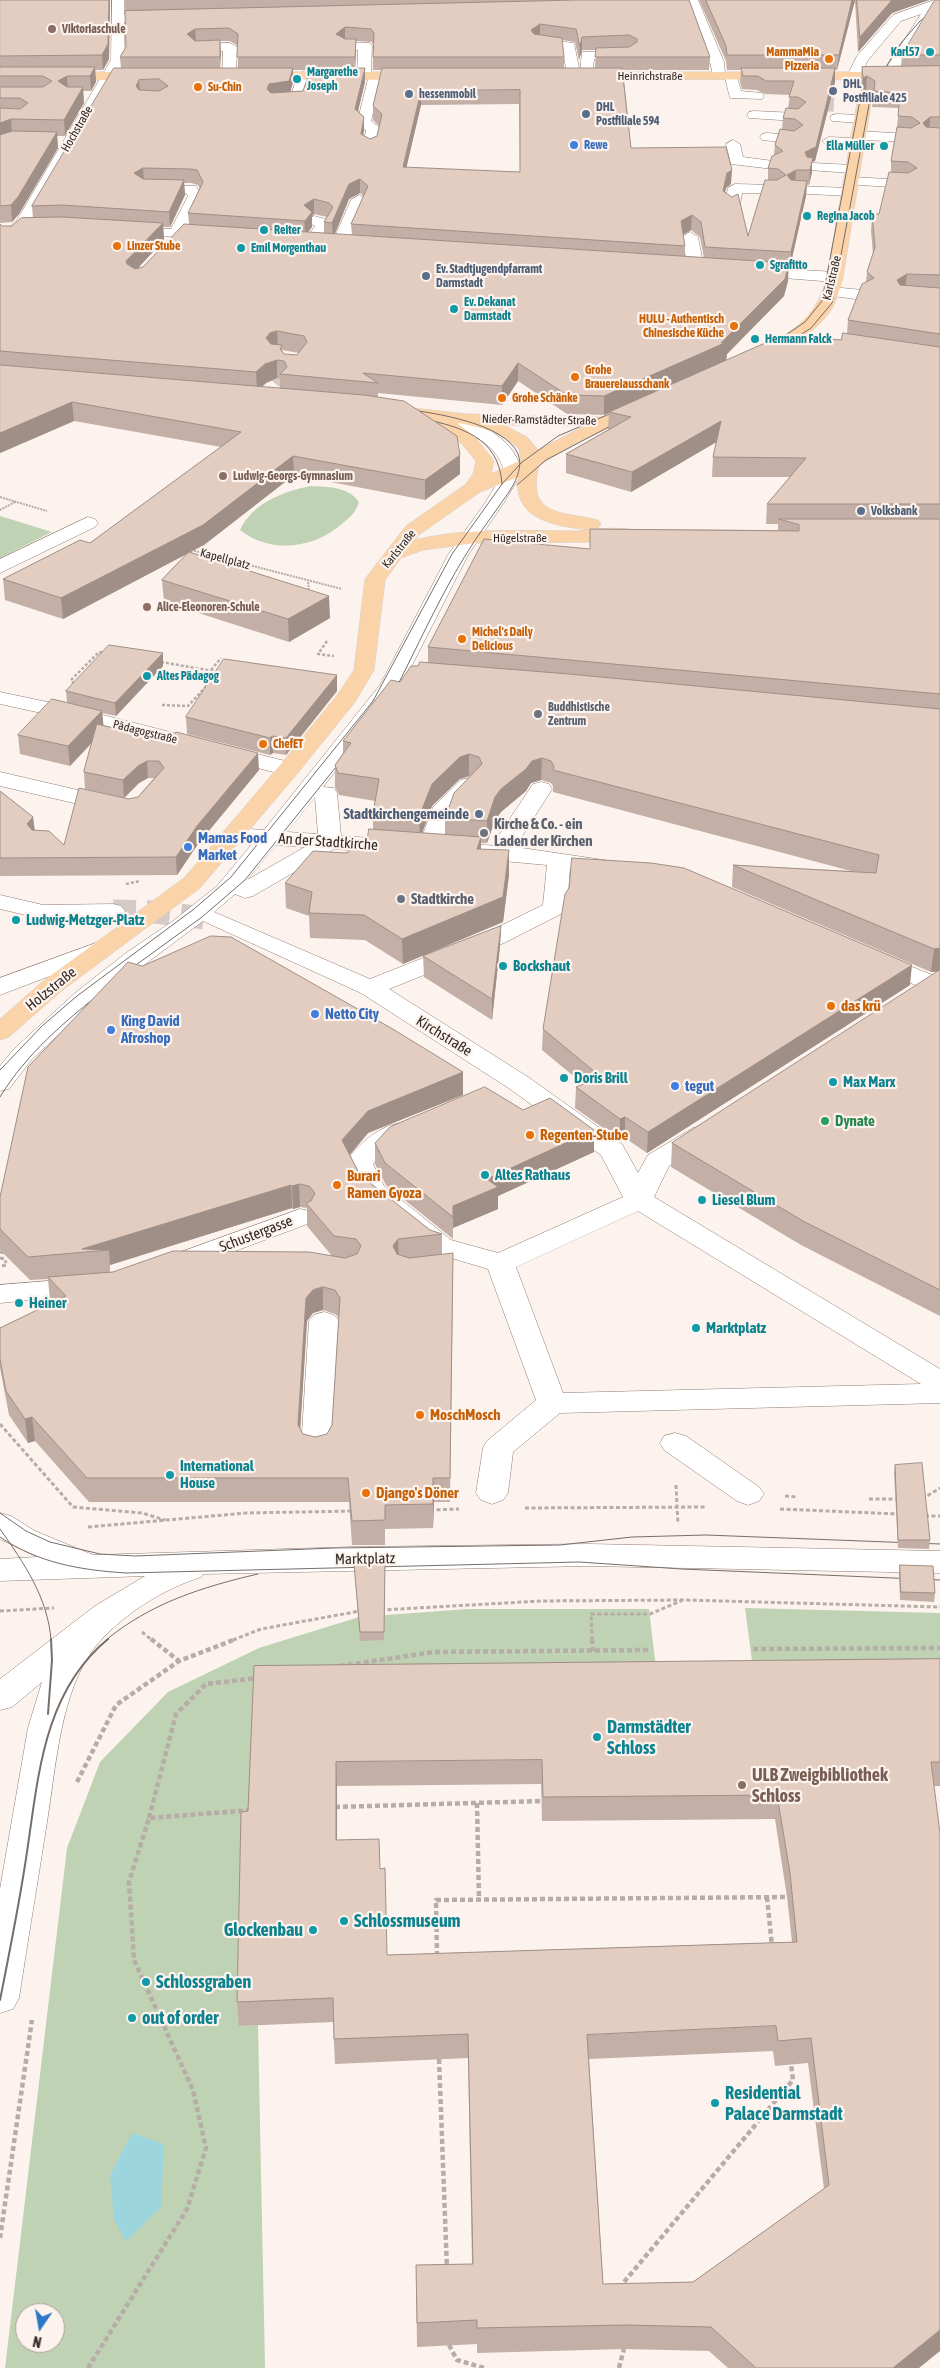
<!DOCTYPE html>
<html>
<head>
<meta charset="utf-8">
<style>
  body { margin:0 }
  #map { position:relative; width:940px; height:2368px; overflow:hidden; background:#fdf3ee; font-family:"Asap Condensed",sans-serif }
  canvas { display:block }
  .north { position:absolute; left:15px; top:2303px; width:50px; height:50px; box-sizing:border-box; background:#fdf3ee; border:1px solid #aca29e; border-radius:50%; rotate:192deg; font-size:14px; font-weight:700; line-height:20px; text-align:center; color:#322925 }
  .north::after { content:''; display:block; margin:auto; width:18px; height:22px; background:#2a78c7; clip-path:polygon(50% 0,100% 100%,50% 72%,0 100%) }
</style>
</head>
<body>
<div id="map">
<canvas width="940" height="2368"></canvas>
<div class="north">N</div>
</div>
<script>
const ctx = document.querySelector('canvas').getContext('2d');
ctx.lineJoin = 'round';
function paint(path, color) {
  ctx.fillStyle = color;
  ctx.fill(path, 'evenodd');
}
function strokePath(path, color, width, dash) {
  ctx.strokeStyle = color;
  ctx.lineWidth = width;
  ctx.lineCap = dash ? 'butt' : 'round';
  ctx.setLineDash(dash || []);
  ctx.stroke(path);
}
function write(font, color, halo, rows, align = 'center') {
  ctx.font = font + ' "Asap Condensed",sans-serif';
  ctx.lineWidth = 4.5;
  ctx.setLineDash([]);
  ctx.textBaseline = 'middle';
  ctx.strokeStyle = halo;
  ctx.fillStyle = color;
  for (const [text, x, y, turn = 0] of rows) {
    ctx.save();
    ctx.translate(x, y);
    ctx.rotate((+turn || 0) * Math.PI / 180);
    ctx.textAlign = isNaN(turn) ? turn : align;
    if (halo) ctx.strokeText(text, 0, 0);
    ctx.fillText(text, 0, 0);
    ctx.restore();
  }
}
const green = new Path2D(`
  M310,486C328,487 348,486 359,502C356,512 351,516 343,523C315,548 272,555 240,530C253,503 282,492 310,486Z
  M0,516L52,532L0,558Z
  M745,1608L940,1613V1682L755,1684Z
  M468,1609H649L658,1685L252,1786L243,1836L239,2026L258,2025L265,2368H5L67,1848L100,1762L168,1692L259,1648L359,1617ZM25,2313H55V2343H25Z`);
const water = new Path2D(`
  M132,2133L164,2144L161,2207L126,2242L114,2219L110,2175Z`);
const minorTunnelFar2 = new Path2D(`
  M799,103L840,105`);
const minorTunnelFar1 = new Path2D(`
  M277,385L292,367`);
const minorTunnel = new Path2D(`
  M113,911L154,912L213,919`);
const pathFar3 = new Path2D(`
  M0,497L47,511
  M0,510L15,502
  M191,550L342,589
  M308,582L309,589`);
const pathFar2 = new Path2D(`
  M327,641L318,654L334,656
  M161,662L219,672
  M211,670L221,658
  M74,684L71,680L99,652L105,653
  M162,705L188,706L210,682
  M126,884L140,881`);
const pathFar1 = new Path2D(`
  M0,1252L8,1254
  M0,1258L5,1259L6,1263
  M0,1424L73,1507L142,1513L165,1520
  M676,1485L678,1524
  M785,1496L797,1497
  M869,1499H898
  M922,1499L940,1488
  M525,1508L706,1507
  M780,1509L898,1514
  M430,1510L459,1509
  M925,1516H940
  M88,1527L246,1513L354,1511
  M381,1610L541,1601L685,1600L940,1607
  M0,1611L54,1608
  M142,1632L152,1640
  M233,1640L261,1629L360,1611
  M592,1640L591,1614H650L681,1601`);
const path = new Path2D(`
  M151,1639L179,1661
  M592,1639L593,1651
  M753,1649L940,1648
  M340,1666L434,1652L648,1650
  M77,1782L116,1705L179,1661L236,1639
  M477,1803L479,1900
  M335,1807L542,1801
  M149,1818L176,1714L206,1684L257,1678
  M767,1897L772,1946
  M437,1956L436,1900L787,1897
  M439,2059L447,2269
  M0,2238L32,2020
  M619,2288L793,2080L791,2064
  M449,2345L457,2360L484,2368
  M88,2368L187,2209L206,2148L193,2090L134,1960L129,1882L149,1818L252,1810
  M619,2368L624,2349`);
const minor = new Path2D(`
  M112,0H124V14L162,13L168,17L162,21L124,22L125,60L31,223L6,248L0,250V236L17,220L111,60Z
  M686,0H698L724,62L725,74L736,73L741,91L762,93L764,96L762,99L730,98L725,78L714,79L710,62Z
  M934,0H940V6L935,8L893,79L888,80L881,76L921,14L901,21L868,60L859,79H849L847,76L857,56L893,15Z
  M540,39L574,43L580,73L582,52L629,50L636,54L629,58L594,59L592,79L587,80L580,76L574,80L567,76L563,49L535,46L533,43Z
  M345,42L370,43L372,46L371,73H380L382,76L371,121L380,128L375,150L370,151L363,147L366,130L357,123L368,79H359L357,76L358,50H345L338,46Z
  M230,43L237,47L236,76L229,80L222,76L223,51L196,52L189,48L196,44Z
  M304,72L311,76L302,103L271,105L269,102L271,99L291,96L297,76Z
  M754,111L796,113L803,117L796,121L749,118L747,115L749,112Z
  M837,114L861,115L868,119L861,123L832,121L830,118L832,115Z
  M858,131L910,134L917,138L910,142L862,140L864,142L862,145C852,147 828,149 822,141L829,137L853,138L851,135L853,132Z
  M767,133L793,135L800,139L793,143L762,140L760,137L762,134Z
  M733,140L740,144L743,157L773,161L780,165L773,169L731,164L726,144Z
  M813,163L852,165L859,169L852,173L808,170L806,167Z
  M850,177L907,180L914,184L907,188L845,184L843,181L845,178Z
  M147,184L196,186L202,196L186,230L217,233L220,236L217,239L120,234L117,231L120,228L125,226L171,229L188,196L186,193L142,191L140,188L142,185Z
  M735,184L776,185L783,189L776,193H742L740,205L732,210L724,205L728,188Z
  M795,186L849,188L856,192L849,196L790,193L788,190Z
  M359,195L367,200L347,245L345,248H333L331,245L351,200Z
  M314,216L329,220L332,223L317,246L311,248L303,243L315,226L306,221Z
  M690,232L698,237L704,268L696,273L688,268L682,237Z
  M751,267L835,272L843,277L835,282L745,275L743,272L745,269Z
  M831,287L863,290L871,295L863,300L825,295L823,292Z
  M437,412C472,420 513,433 522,472L503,504L468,555L401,687L323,787L334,788L337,793L341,836L403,840L411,842L415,847L411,852L403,854L334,849L253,896L245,898L235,894L214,912L370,979L486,933L543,905L547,865L471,858L463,856L459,851L463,846L471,844L498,846L497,838L533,784L541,782L549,784L552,789L521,838L522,848L617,862L621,867L617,872L609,874L570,868L567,908L563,913L504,943L389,989L528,1077L622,1144L638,1173L648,1155L693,1128L702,1126L711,1128L715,1134L711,1140L669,1166L654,1197L940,1369V1403L560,1413L513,1452L508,1493L503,1500L492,1504L481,1500L476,1493L483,1448L487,1441L536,1400L488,1269L431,1252L362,1196L345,1163C361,1141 388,1117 416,1124L420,1130L416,1136L389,1147L373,1164L384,1186L451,1240L498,1253L623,1197L601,1155L510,1089L361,993L203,921L93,1003L32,1059L9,1089L0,1091V1066L14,1049L75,993L126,953L173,921L217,886L253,843L226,840L222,835L226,830L234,828L264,830L380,685L448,555L485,503L504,472C497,438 459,430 431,421L428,417L431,413ZM315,797L318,834L287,832ZM276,845L305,847L247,880ZM638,1211L921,1384L563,1393L516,1267Z
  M88,517L95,519L98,523L95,527L0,573V559Z
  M0,692L71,707L297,764L300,769L297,774L289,776L69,719L0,704Z
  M0,772L121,800L124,805L121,810L113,812L0,786Z
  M469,778L477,780L480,785L452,814L438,853L430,855L422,853L418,848L433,807L461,780Z
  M0,895L43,905L113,904L121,906L125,911L121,916L113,918L43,919L0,909Z
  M104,940L113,942L116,947L113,952L0,995V978Z
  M877,953L940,978V990L934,991L925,989L868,965L865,960L868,955Z
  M300,1209L310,1211L314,1217L310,1223L187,1269L177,1272L167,1269L163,1263L167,1257Z
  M85,1278L95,1281L99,1287L95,1293L0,1303V1285Z
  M324,1312L334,1315L339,1321L331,1449L327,1456L316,1459L305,1456L301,1449L309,1321L314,1315Z
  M675,1433L686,1436L759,1487L764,1494L759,1501L748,1505L737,1501L664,1450L660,1443L664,1436Z
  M0,1513L11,1516L35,1531L93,1555L352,1547L588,1544L940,1551V1573L588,1566L203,1574L201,1577C163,1589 120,1616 95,1647C60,1692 56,1767 47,1822C38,1880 28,1939 19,1998L13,2009L0,2013V1889L28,1728L42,1682L12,1707L0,1710V1679L95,1606L145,1576L0,1581V1559L38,1557L0,1539Z`);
const major = new Path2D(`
  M0,72H146L153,76L146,80H0Z
  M256,72H418L425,76L418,80L251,79L249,76Z
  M586,72H940V80L581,79L579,76L581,73Z
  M865,93L872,97L843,277C840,288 837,300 831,310C820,328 772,365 751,360L748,356L751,352C791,333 815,322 827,277L858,97Z
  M642,401L648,402L651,406L648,410L574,444L539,465C526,517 561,511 598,520L601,524L598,528C587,531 574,528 562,526C534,519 515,509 518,477L480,492L420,534L415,540C468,527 522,531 576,531C594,530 615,526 633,530L636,534L633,538L599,542L476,543L423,550L401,558L385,580L374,670L355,702L297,774L200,888L60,992L9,1037L0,1040V1019L42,982L184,878L281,764L338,694L354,670L365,579L406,526L466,484L473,474L476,461L462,444L430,420L381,414L378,410L381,406L387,405L466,414L603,417ZM457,423C478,426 503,433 519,449L521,460L491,474L494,461L474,436ZM504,425L584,426L538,450L528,438Z`);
const tramFar1 = new Path2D(`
  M786,344L811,328L832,303L872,89L901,43L920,21L940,6
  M771,345L805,322L822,301L860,100L864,89
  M420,418C460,427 499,436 502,484
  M517,485L546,460L620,421
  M393,694C417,648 438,600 465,556C477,536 491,518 504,499C513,487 524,469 518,454C505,423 434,413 405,409
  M125,973L202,917L245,880L344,757
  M0,1070L42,1026L77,996L194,909L231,877L373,701L452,554L502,484L521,463L558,436L621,409
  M0,1097C27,1053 65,1021 106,989
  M0,1513L26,1531L50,1542L100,1554L135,1556L334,1548L560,1545L632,1537L706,1535L940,1544
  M0,1529C24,1563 48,1598 51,1640
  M0,1537C38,1563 80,1570 126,1573L579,1562L682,1569L940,1580
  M106,1640C151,1603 202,1587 258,1574`);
const tram = new Path2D(`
  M48,1714L52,1660L51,1639
  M0,2000C9,1955 18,1910 25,1865C38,1785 40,1695 108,1639`);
const pathBridge = new Path2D(`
  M2,1266L6,1265`);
const wall = new Path2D(`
  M0,0H110L109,59L103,70H95L96,82L91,91H83L84,103L65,136H57L58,148L19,214L12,222L0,223Z
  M125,0H689L710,57L709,70H623L631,148L731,184L726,188L725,192L748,236L768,180V168L774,155L775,145L782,130L783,118L788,108L790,95L765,94L757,90L742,89L740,82L741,70H727L726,61L699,0H929L892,13L858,52L855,1L837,70H835V82L815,161L812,162V172L809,185H807L806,196L790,267H788V281L784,296L727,354L726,360L841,340L847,334L848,320L866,282L867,272L873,254L871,231L872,214H879L891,172V161L897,127L899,108L872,107L873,96L866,91L861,93V82L862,67L901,66L902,55L940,0V1316L801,1245L671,1167L672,1143L940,971L931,972L732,887L733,865L851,871L553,792V786L551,783L541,780L531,783L526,791L501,812L495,820L487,843H481V850L509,875L503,922L403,964L365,940L310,938L309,916L286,908L285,883L345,853L366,848L373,829V813L375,801L339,795L335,787V765L343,753V741L400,682L418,666L428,663V647L590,549V529L778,530V524H766L767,504L790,477H712L713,457L716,442L631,492L566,473V454L608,430L609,413L604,415L567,414L518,381L502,405L378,393V397L460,474L425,500L294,475L204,545L190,552L330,618L289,642L164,602L162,580L188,553L63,619L5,600L3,579L90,543L221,447L74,421L0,453V224L2,226H12L33,218L32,206L121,68L120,57L126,47ZM562,40L575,42L579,60L582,50H596L595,68H564V57ZM220,41H230L238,46V68H220ZM356,41L372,42L373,45V70H382L373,106V120L379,126L377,136L370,139L363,135L364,117L358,111L365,82V68H355ZM293,70H310L303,91L290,92L293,82ZM519,104L520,172L406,168L421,105ZM184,183H191L198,185L200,189L188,213L189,224L143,267L137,268L164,240L163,227H170L185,195ZM360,193L364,197L351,224L352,235L335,234L349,199ZM314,214L327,217L324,222V233L308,232L312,227V216ZM691,230L700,237L704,258L685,257V246L683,235ZM282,350L299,353L297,355L284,354ZM277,378L280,379V388L262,387L266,383ZM470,776L445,818V835L422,833L432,806L460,779Z
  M163,653V666L116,716L102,713L103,725L259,770L198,844L177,875L0,876V791L33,817L35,831L64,845L129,799L138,797L154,778H148L139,783L124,798L85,789L84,772L92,742L70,766L20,754L18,735L67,702L66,691Z
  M337,675V691L286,755L273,753L270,755L187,734L186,717Z
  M501,926L500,946L492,1020L424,977L423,956Z
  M910,985L647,1153L625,1138L620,1140L575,1108L576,1087L583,1084L542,1050L543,1029Z
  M463,1072V1095L368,1133L350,1155L360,1175L430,1230L442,1234V1254L453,1276L450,1502H434L433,1528L385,1529V1545H352L349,1502H89L35,1441L28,1443L9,1415L0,1368V1328L52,1303L50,1301L48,1279L30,1280L0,1250V1197ZM300,1207L307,1208V1226L332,1256L110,1272V1265L292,1208L293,1209ZM323,1310L335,1314L339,1318L332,1425L327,1434L315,1437L303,1434L300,1429L307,1321L313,1313Z
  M523,1110L594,1130V1152L498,1196V1209L453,1228V1239L386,1185L375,1164V1143Z
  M895,1465L930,1540L929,1549L898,1548L894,1473Z
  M385,1563L384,1640L360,1641L354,1564Z
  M900,1565L935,1593L934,1602L900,1600L899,1574Z
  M940,1659V1786H934L919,2368H728L709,2351L624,2349L477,2353V2344L417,2347L416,2265L472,2264L468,2058L335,2064L333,2022L239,2026L237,2002L248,1811L254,1666ZM541,1784L542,1821L775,1819L787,1897L792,1942L387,1955L380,1869L337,1840V1786ZM773,2051L775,2066L808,2063L824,2189L693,2282L603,2284L589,2059Z`);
const shadedWall = new Path2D(`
  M109,0H110L109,59L103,70L102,55Z
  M852,0H855L837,70L839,55Z
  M892,0H929L892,13L858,52L860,37Z
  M540,24V37L531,43V30Z
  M345,27V40L336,34Z
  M195,29L196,42L187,34Z
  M582,37V50L579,60L580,47Z
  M356,39V52L355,70V57Z
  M220,40L221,53L220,70Z
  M95,67L96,82L91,91L90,76Z
  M293,68V82L290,94L267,103V89L269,84Z
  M365,68V82L355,123V109Z
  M835,68V82L815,161L812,162V172L809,185L810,170L805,152Z
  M67,76L68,91L58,81Z
  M867,76L866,91L861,93L863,78Z
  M139,80L140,94L136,86Z
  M83,87L84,103L65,136L64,120Z
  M421,91V105L403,182V167Z
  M364,117V131L361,148V134Z
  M930,117L929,132L923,123Z
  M11,119L12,135L0,139V123Z
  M57,132L58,148L19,214L12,222L11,205Z
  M143,168L144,182L134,173Z
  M732,170L731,184L726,188L722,206L723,191L727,173Z
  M796,170L795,184L786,190L787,175Z
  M360,179V193L349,199L333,238L332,223L349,184Z
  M184,180L185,195L170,227L169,212Z
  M807,181L806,196L790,267L791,252Z
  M314,199V214L312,216V227L305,236L304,205Z
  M692,215L691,230L680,236L681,221Z
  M163,223L164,240L128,279L126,261Z
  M789,263L788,281L784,296L727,354L726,361L609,412V413L604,415V396L721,343Z
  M907,274L905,291L897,280Z
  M277,331L278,349L270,351L266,338L270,333Z
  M277,360V378L266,383L257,391L256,372L265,364Z
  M518,363V381L502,405V386Z
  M72,402L74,421L0,453V433Z
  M721,421L720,440L631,492L632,472Z
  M460,455V474L425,500V480Z
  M293,456L294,475L204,545L63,619L61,598Z
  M329,596L330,618L289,642L288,619Z
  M163,653V666L116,716L115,703Z
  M337,675V691L286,755V738Z
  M102,711L104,730L70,766L68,746Z
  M272,736L273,753L270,755V738Z
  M258,753L259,770L198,844L177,875L176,857L197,826Z
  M469,754V776L460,779L432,806L420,839L419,817L432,784L460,757Z
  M542,758L541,780L531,783L526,791L501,812L495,820L487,843V821L495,797L501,789L532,761Z
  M147,761L148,778L139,783L124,798L123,780L138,766Z
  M33,817L35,835L27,824Z
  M481,837V862L477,849Z
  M509,850V875L503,922L403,964L402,939Z
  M501,926L500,946L492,1020V999Z
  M940,948V971L931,972L934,949Z
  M912,965L910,985L647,1153L648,1132Z
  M463,1072V1095L368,1133L343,1163L342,1140L368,1111Z
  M625,1117V1138L620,1140V1119Z
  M594,1130V1152L498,1196V1209L453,1228V1239V1206L487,1179Z
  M299,1184L300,1207L293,1209L292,1186Z
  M291,1185L292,1208L110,1265L109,1250L82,1249Z
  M398,1239L399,1262L393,1246Z
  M323,1287V1310L313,1313L307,1321L299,1449L298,1425L306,1298L313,1290Z
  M32,1417L35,1441L28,1443L25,1419Z
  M433,1478L434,1502L433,1528Z
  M336,1762L337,1786V1864L336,1840Z
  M940,2330V2351L919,2368H893Z`);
const building = new Path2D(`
  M0,0H109L108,44L102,55L0,56Z
  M576,0H689L710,57H595L596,48L629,47L637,42V39L629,35L582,37L580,47L576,29L540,24L531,30L534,34L562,38L564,57H373L374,33L371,29L345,27L336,34L345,39H356L355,57H237L238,34L229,28L195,29L187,34L195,41L220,40V57H120L126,47L125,11Z
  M706,0H852L839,55H727L726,46Z
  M857,0H892L860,37Z
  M935,0H940V55H902Z
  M940,66V117H930L923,123L926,127L940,128V275L907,274L897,280L900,285L940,288V334L848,320L862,284L874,278L867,272L875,247L872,214H879L889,172L908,173L917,168L908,162L891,161L897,127L911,128L920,123L912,117L898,116L900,93L874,91L875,81L867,76L863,78L862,67Z
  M0,67H95L90,76H67L58,81L67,87H83L64,120L11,119L0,123V108L20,109L28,103L20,98H0V87H43L52,81L43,76H0Z
  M114,68H293L289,81L269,84L267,89L271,93L303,91L311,68H365L355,109L364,117L361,134L370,139L377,136L382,114L373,106L382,68H622L631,148L726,147L732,170L727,173L723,191L732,197L738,194L748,236L765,180H777L786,175L778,169L768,168L772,156L783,151L775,145L780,129L794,131L803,125L795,119L783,118L786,108L798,109L806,102L798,97H789L794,81H766L758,76H743L741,68H835L816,147L805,152L807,157L813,158L810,170H796L787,175L791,180L807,181L791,252L705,247L701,222L692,215L681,221L685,246L351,224L368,186L360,179L349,184L332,223L324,222L333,207L329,203L314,199L304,205L312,212L305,221L188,213L203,182L197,170L190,169L143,168L134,173L143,179L184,180L169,212L62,205L32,206ZM159,79L168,86L159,91L139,90L136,86L139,80ZM520,90V172L403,167L421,91Z
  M13,131L57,132L18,197L11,205L0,206V135Z
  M62,217L163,223L126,261L127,264L135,269L143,267L184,224L789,263L785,279L721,343L727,342L604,396L567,395L518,363L502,386L363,373L378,383L280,374L287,367L284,361L277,360L265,364L256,372L0,351V224L2,226H12L21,218ZM277,331L304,336L307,342L297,355L284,354L280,349L282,345L271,344L266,338L270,333Z
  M843,333L940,347V504H767L806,458L713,457L721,421L632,472L566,454L631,417L609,412L774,339L811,337L841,340Z
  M0,365L364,395L404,401L457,436L460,455L425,480L293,456L203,525L61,598L3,579L80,540L90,543L241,432L72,402L0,433Z
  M779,519H940V694L428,647L484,539L590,549V529L799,531V525Z
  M189,552L329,596L288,619L162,580Z
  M109,645L163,653L115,703L66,691Z
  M224,659L337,675L286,738L272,736L270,738L186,717Z
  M420,662L569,674L940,709V948L934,949L733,865L876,873L879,855L553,770L554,766L551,761L542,758L532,761L526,769L501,789L495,797L487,821L445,818L454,793L482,764L479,757L469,754L460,757L432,784L419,817L373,813L379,779L338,773L335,765L351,743L343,741L391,680L400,682L411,666H418Z
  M52,699L102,711L68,746L18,735Z
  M97,724L170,742L176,732L258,753L197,826L176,857L0,858V791L33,817L27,824L32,830L49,831L64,845L79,788L129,799L138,797L164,768L159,761H147L138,766L123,780L84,772Z
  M369,829L481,837L477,849L509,850L503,897L402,939L364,915L309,913L312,892L285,883L313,851L345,853L349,852L350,848H366Z
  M572,858L651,863L684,868L912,965L648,1132L625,1117L620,1119L576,1087L601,1077L543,1029L565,894L569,888Z
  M501,926L492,999L423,956Z
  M211,936L231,937L391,1028L463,1072L368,1111L342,1140L360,1175L430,1230L442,1234L398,1239L393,1246L397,1254L409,1258L453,1253L450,1478H433V1504L385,1505V1520L352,1521L348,1478H87L32,1417L25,1419L6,1391L0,1359V1328L66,1296L48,1277L113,1272L173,1251L309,1252L345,1258L357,1254L361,1246L356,1239L334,1236L306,1203L311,1201L315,1193L309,1186L299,1184L292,1186L291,1185L82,1249L109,1250L28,1257L0,1229V1197L28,1067L128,962L142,966ZM323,1287L335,1290L340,1298L332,1425L327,1434L315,1437L303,1434L298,1425L306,1298L313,1290Z
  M940,970V1290L803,1221L672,1143Z
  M485,1087L523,1110L550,1098L594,1130L487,1179L498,1187L453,1206V1217L385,1163L375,1143L390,1127Z
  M922,1463L930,1540H898L895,1465Z
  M385,1563L384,1632H360L354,1564Z
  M900,1565L933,1566L935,1593L901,1592Z
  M940,1659V1762H931L940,1833V2330L893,2368H756L711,2327L625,2325L477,2328V2320L417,2323L416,2265L473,2264L468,2034L334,2039L333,1998L237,2002L241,1812L248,1811L254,1666ZM542,1760L543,1797L777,1795L790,1873L797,1942L387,1955L385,1868L380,1869L379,1839L336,1840V1762ZM776,2026L778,2041L811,2038L829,2185L693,2282L603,2284L587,2035Z`);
const markers = [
  [52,29,5,"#8d6e63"],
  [930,52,5,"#0f9aa8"],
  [829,59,5,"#e8710a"],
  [297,79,5,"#0f9aa8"],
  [198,87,5,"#e8710a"],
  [833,91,5,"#5c6f8a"],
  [409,94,5,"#5c6f8a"],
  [586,114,5,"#5c6f8a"],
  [574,145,5,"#3f7fe0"],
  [884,146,5,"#0f9aa8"],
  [807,216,5,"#0f9aa8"],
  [264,230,5,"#0f9aa8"],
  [117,246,5,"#e8710a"],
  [241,248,5,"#0f9aa8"],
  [760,265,5,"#0f9aa8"],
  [426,276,5,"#5c6f8a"],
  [454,309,5,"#0f9aa8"],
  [734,326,5,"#e8710a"],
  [755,339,5,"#0f9aa8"],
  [575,377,5,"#e8710a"],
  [502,398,5,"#e8710a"],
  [223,476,5,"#8d6e63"],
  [861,511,5,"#5c6f8a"],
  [147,607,5,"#8d6e63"],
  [462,639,5,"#e8710a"],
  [147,676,5,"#0f9aa8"],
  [538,714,5,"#6b7280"],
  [263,744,5,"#e8710a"],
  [479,814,5,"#5c6f8a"],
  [484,833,5,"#6b7280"],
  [188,847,5,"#3f7fe0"],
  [401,899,5,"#6b7280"],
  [16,920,5,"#0f9aa8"],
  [503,966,5,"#0f9aa8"],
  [831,1006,5,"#e8710a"],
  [315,1014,5,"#3f7fe0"],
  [111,1030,5,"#3f7fe0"],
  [564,1078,5,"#0f9aa8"],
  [833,1082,5,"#0f9aa8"],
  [675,1086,5,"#3f7fe0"],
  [825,1121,5,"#2e9e5b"],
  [530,1135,5,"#e8710a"],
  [485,1175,5,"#0f9aa8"],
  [337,1185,5,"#e8710a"],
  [702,1200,5,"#0f9aa8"],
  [19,1303,5,"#0f9aa8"],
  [696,1328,5,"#0f9aa8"],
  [420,1415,5,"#e8710a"],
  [170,1475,5,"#0f9aa8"],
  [366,1493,5,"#e8710a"],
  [597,1737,5,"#0f9aa8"],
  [742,1785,5,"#8d6e63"],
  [344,1921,5,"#0f9aa8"],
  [313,1930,5,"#0f9aa8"],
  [146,1982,5,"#0f9aa8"],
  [132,2018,5,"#0f9aa8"],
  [715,2103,5,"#0f9aa8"]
];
const farEducationnames = [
  ["Viktoriaschule",62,29],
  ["Ludwig-Georgs-Gymnasium",233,476],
  ["Alice-Eleonoren-Schule",157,607]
];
const farFoodnames = [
  ["MammaMia",819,52,"right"],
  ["Pizzeria",819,66,"right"],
  ["Su-Chin",208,87],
  ["Linzer Stube",127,246],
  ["HULU - Authentisch",724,319,"right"],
  ["Chinesische Küche",724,333,"right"],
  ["Grohe",585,370],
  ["Brauereiausschank",585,384],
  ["Grohe Schänke",512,398],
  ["Michel's Daily",472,632],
  ["Delicious",472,646],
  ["ChefET",273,744]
];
const farCulturenames = [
  ["Karl57",920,52,"right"],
  ["Margarethe",307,72],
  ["Joseph",307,86],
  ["Ella Müller",874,146,"right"],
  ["Regina Jacob",817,216],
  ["Reiter",274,230],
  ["Emil Morgenthau",251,248],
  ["Sgrafitto",770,265],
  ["Ev. Dekanat",464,302],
  ["Darmstadt",464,316],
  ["Hermann Falck",765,339],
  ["Altes Pädagog",157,676]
];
const farStreetnames = [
  ["Heinrichstraße",650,76],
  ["Hochstraße",77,129,-60],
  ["Karlstraße",832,278,-76],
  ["Nieder-Ramstädter Straße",539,420,1],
  ["Hügelstraße",520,538],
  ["Karlstraße",399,549,-51],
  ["Kapellplatz",225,559,15],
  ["Pädagogstraße",145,732,14]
];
const farServicenames = [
  ["DHL",843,84],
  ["Postfiliale 425",843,98],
  ["hessenmobil",419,94],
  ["DHL",596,107],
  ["Postfiliale 594",596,121],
  ["Ev. Stadtjugendpfarramt",436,269],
  ["Darmstadt",436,283],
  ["Volksbank",871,511]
];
const farShopnames = [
  ["Rewe",584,145]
];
const farWorshipnames = [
  ["Buddhistische",548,707],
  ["Zentrum",548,721]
];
const serviceNames = [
  ["Stadtkirchengemeinde",469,814]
];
const worshipNames = [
  ["Kirche & Co. - ein",494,824],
  ["Laden der Kirchen",494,841],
  ["Stadtkirche",411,899]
];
const shopNames = [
  ["Mamas Food",198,838],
  ["Market",198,855],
  ["Netto City",325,1014],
  ["King David",121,1021],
  ["Afroshop",121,1038],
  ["tegut",685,1086]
];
const streetNames = [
  ["An der Stadtkirche",328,842,4],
  ["Holzstraße",51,989,-39],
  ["Kirchstraße",444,1036,32],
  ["Schustergasse",256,1234,-21],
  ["Marktplatz",365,1559,-1]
];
const cultureNames = [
  ["Ludwig-Metzger-Platz",26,920],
  ["Bockshaut",513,966],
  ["Doris Brill",574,1078],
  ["Max Marx",843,1082],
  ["Altes Rathaus",495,1175],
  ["Liesel Blum",712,1200],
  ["Heiner",29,1303],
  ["Marktplatz",706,1328],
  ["International",180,1466],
  ["House",180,1483]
];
const foodNames = [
  ["das krü",841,1006],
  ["Regenten-Stube",540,1135],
  ["Burari",347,1176],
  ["Ramen Gyoza",347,1193],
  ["MoschMosch",430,1415],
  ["Django's Döner",376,1493]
];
const leisureNames = [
  ["Dynate",835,1121]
];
const nearCulturenames = [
  ["Darmstädter",607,1727],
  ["Schloss",607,1748],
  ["Schlossmuseum",354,1921],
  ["Glockenbau",303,1930,"right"],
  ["Schlossgraben",156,1982],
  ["out of order",142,2018],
  ["Residential",725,2093],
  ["Palace Darmstadt",725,2114]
];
const nearEducationnames = [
  ["ULB Zweigbibliothek",752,1775],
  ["Schloss",752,1796]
];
paint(green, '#bfd2b4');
paint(water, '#9cd5dd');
strokePath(minorTunnelFar2, '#d4cbc6', 14, [14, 7]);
strokePath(minorTunnelFar1, '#d4cbc6', 18, [18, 9]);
strokePath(minorTunnel, '#d4cbc6', 23, [23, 11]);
strokePath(minor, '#927c71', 1);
strokePath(major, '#d2d0cf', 1);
strokePath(pathFar3, '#b7ada8', 2, [2, 1]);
strokePath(pathFar2, '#b7ada8', 2.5, [3, 2]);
strokePath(pathFar1, '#b7ada8', 3, [4, 2.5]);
strokePath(path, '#b7ada8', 4.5, [5, 3]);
paint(minor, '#fff');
paint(major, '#fbd3a9');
strokePath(tramFar1, '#776e6a', 1);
strokePath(tram, '#776e6a', 2);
strokePath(pathBridge, '#b7ada8', 3, [4, 2.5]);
paint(wall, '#c3afa5');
paint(shadedWall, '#9f8f86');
paint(building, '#e3ccc0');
strokePath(building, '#9f8f86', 1);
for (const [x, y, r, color] of markers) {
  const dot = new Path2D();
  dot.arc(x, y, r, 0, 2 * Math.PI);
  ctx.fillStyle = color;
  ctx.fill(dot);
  strokePath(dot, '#fdf3ee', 2);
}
write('bold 12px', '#785e54', '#fdf3ee', farEducationnames, 'left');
write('bold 12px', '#c56008', '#fdf3ee', farFoodnames, 'left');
write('bold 12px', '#0d838f', '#fdf3ee', farCulturenames, 'left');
write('12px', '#322925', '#fdf3ee', farStreetnames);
write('bold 12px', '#4e5e75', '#fdf3ee', farServicenames, 'left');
write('bold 12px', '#366cbe', '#fdf3ee', farShopnames, 'left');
write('bold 12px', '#5b616d', '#fdf3ee', farWorshipnames, 'left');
write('bold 15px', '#4e5e75', '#fdf3ee', serviceNames, 'right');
write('bold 15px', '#5b616d', '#fdf3ee', worshipNames, 'left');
write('bold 15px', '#366cbe', '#fdf3ee', shopNames, 'left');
write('15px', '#322925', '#fdf3ee', streetNames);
write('bold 15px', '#0d838f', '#fdf3ee', cultureNames, 'left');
write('bold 15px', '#c56008', '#fdf3ee', foodNames, 'left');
write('bold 15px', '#27864d', '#fdf3ee', leisureNames, 'left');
write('bold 18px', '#0d838f', '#fdf3ee', nearCulturenames, 'left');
write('bold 18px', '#785e54', '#fdf3ee', nearEducationnames, 'left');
</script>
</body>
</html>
